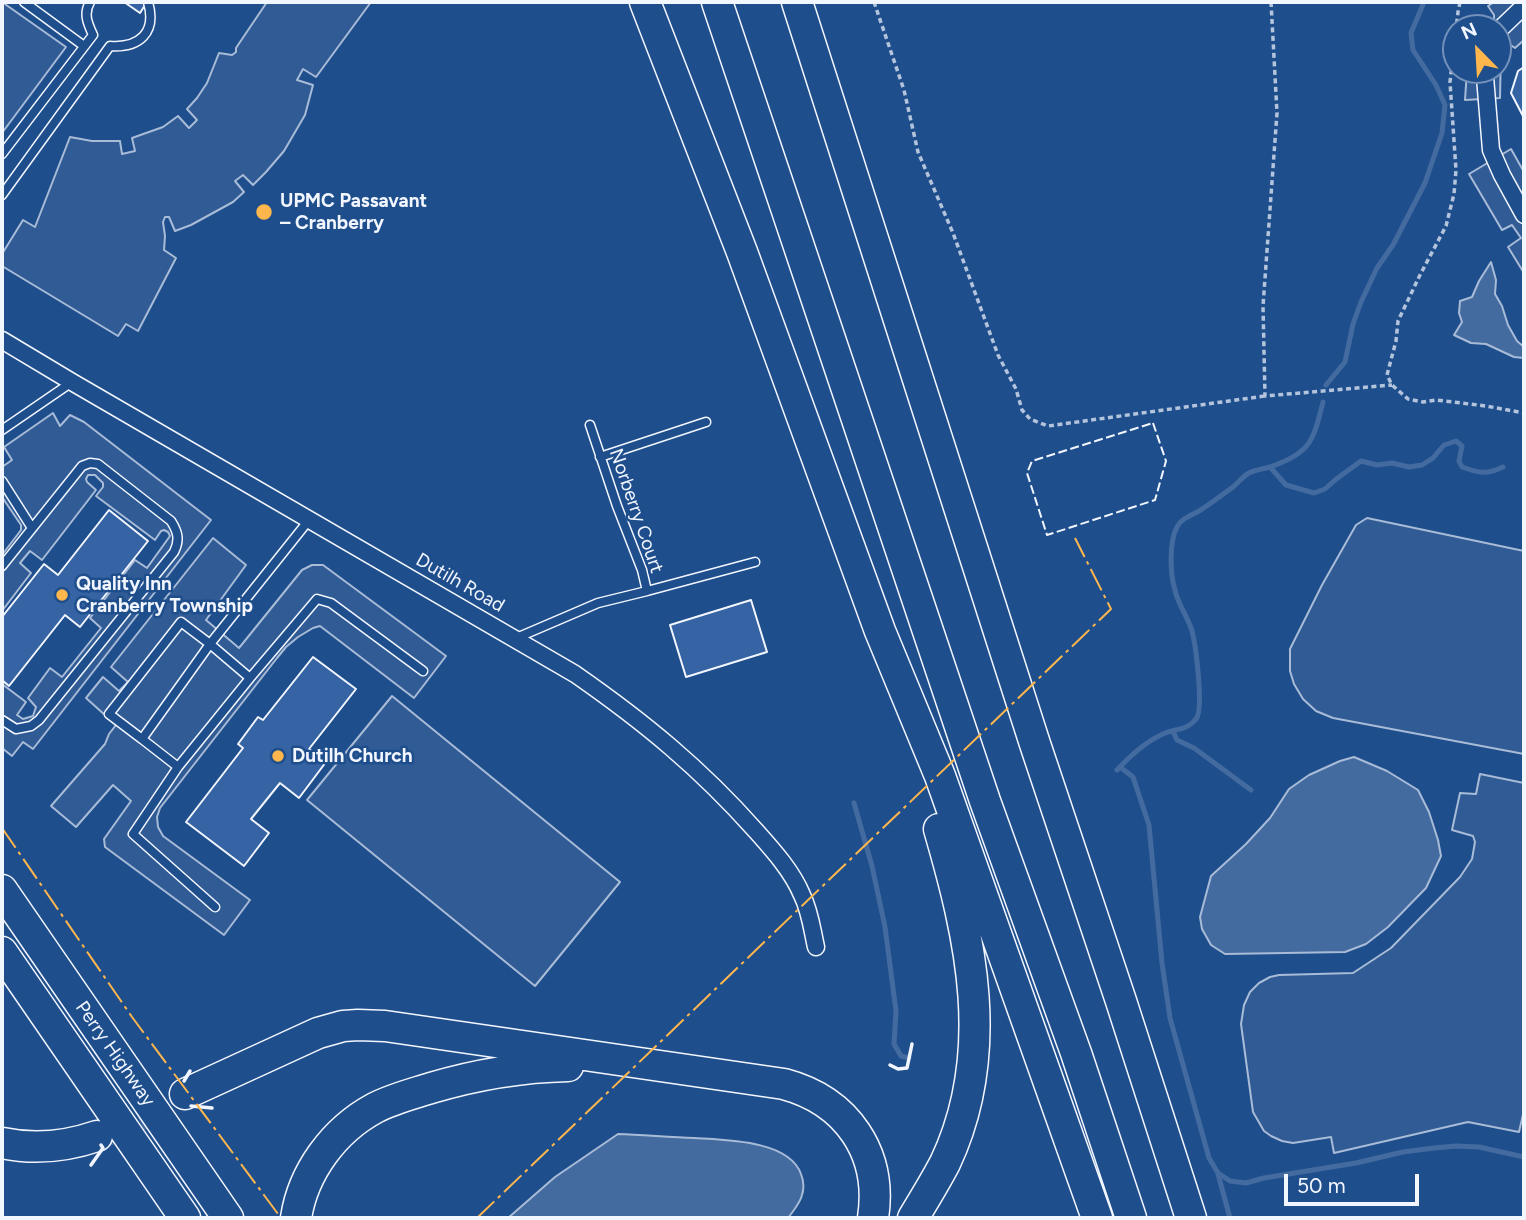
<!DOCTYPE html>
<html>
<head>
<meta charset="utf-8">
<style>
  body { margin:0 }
  #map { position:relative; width:1526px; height:1220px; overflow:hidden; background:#1f4e8c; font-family:Figtree,sans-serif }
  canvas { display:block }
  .frame { position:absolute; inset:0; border:4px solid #f2f6ff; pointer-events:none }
  .north { position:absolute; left:1442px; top:14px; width:70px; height:70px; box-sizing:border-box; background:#1f4e8c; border:2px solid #7391ba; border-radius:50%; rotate:336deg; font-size:19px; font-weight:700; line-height:28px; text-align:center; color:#f2f6ff }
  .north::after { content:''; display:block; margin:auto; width:24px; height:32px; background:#ffb74d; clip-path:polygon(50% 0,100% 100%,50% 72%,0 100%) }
  .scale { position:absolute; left:1284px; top:1174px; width:135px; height:32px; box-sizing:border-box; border:4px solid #f2f6ff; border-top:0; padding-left:9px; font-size:21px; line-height:24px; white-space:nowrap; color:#f2f6ff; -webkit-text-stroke:5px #1f4e8c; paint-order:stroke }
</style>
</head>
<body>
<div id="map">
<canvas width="1526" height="1220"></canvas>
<div class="frame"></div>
<div class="north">N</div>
<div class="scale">50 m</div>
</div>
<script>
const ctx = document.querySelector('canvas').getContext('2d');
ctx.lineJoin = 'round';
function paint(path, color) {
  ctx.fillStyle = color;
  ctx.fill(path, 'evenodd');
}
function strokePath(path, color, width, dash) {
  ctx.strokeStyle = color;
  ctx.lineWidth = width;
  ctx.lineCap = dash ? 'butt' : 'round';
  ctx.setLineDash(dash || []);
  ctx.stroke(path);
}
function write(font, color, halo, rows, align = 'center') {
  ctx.font = font + ' Figtree,sans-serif';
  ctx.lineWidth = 5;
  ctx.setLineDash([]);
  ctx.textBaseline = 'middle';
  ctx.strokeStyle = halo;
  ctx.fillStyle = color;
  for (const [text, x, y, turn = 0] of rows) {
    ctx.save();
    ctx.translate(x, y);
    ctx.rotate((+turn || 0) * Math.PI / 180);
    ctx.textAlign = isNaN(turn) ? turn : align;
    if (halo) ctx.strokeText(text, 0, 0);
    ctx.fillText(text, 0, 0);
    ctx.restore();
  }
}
const built = new Path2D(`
  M2,2L66,47L2,133Z
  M267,2H371L316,77L303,69L297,80L313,85L305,115L284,151L266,172L253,185L243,175L235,181L244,192L233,202L191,225L175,231L169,217H165L163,222L165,236L164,250L176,258L138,331L126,324L118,336L2,266V254L23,220L35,227L70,137L92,141H120L122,154L135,151L132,138L163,127L178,116L189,128L197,120L187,109L197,98L207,83L219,53L232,55L236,52V48Z
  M1494,2H1524V40L1515,48L1506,42L1501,48L1500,98L1465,100L1467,70H1498V28H1473L1478,21L1489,25L1494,21V15L1488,6Z
  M1511,149L1524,172V273L1508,247L1521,238L1512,225L1502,230L1469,174Z
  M53,413L60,426L70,415L84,422L211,520L33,749L23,742L12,756L2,748V684L26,702L17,715L23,719L33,716L36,707L28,698L50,668L62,677L101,628L90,618L135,560L147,568L170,536L168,532L164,530L161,531L155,540L96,496L103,487V483L95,475H88L86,479L87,482L96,490L42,560L30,551L20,563L31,573L2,611V555L21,530V525L2,497V467L12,460L4,447Z
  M1367,518L1524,551V754L1333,718L1316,711L1303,699L1294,684L1290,671V649L1322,585L1356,525Z
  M213,538L246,565L206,620L239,648L302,570L312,565H323L446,656L414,698L320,626L313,628L298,637L286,647L277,658L160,808L157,817L158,827L163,836L250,900L224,935L105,847L104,839L131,801L113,785L76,827L51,806L105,744L109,734L116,725L86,698L103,677L119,691L128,682L111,667Z
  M392,696L620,882L535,986L307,800Z
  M1480,774L1524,783V1110L1519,1132L1468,1122L1334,1153L1331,1137L1293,1143L1282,1141L1271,1136L1264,1131L1253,1112L1241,1024L1244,1005L1250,992L1259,983L1270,977L1279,975L1353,973L1391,948L1460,877L1472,859L1475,842L1473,836L1452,830L1460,793L1476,794Z`);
const water = new Path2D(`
  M1491,262L1496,280L1495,294L1502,306L1508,325L1517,341L1524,347V358L1514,357L1486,344L1471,343L1454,335L1462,322L1459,313L1460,301L1472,297L1479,281Z
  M1354,757L1387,771L1418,790L1429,812L1438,840L1441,856L1426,888L1388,927L1366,944L1345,952L1225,954L1211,945L1202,929L1200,917L1211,876L1246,844L1270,818L1289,789L1309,775L1340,761Z
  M618,1134C643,1135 669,1137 694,1138C725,1140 789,1140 801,1174C808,1192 799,1204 788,1218H508L555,1177Z`);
const stream = new Path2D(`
  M1326,385L1345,362L1353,324L1361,302L1377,268L1393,245L1425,183L1442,133L1445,105L1436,85L1413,50L1411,33L1424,2
  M1270,467L1286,485L1314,493L1325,489L1335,480L1361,461L1377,465L1392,463L1409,467L1422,465L1433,458L1444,445L1456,441L1462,446L1459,461L1462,467C1479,473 1486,475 1503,467
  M1173,731L1177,740L1194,748L1251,790
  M1120,767L1133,777L1149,825L1162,963L1170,1018L1209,1158L1218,1173L1230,1181L1246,1183L1264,1178L1356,1163L1403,1152L1434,1148L1456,1146L1479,1147L1524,1157
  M1117,770C1130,756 1145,742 1163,734C1175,728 1187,731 1196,719C1204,710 1196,649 1193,635C1190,619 1178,606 1175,590C1170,575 1169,541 1177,527C1182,517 1194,515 1202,509C1213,502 1223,494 1233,487C1238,483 1243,476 1249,473C1255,470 1263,469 1270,467C1311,452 1313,442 1323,402
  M854,803L872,866L885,927L896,1011L894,1044L901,1056L909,1058
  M1218,1174L1230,1218`);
const building = new Path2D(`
  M124,2H147L140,13Z
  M1524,67V118L1511,93L1518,71Z
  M109,510L148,541L80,627L65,615L9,686L2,680V617L44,564L58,575Z
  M751,600L767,652L686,677L670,625Z
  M313,657L356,689L309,749L326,762L299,798L280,783L251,819L269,833L244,866L186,822L243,748L238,744L258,717L263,720Z`);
const highwayTunnel = new Path2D(`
  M97,1136L185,1094`);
const path = new Path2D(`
  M874,2L904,90L918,152L953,233L998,355L1016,389L1022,410L1030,419L1048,426L1265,396
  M1271,2L1277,113L1263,306L1265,396L1392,385
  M1460,2L1458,12L1450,82L1456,170L1454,194L1446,226L1420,275L1398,321L1396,341L1387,375L1392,385L1408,399L1423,402L1436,400L1486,406L1524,413`);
const lane = new Path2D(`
  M24,2L84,46
  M2,154L93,35C88,24 83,14 90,2
  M2,195L110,46C139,48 157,33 148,2
  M2,430L72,382
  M600,457L706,422
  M2,481L32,528
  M309,520L210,644L142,739L178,767L250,678L317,599L331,603L423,671
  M2,566L82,466L90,463L98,464L171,521C178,532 180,540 174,552L39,720L31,726L16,729L2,720
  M647,591L755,562
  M514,639L598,603L647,591L642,570L617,506L590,425
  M142,739L109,714L181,622L210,644L250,678
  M178,767L133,834L215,907`);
const street = new Path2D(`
  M1498,31L1524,6
  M1487,70L1485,77L1491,150L1502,175L1524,215
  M2,340L72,382L575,674C644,722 700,768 756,831C773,850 792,871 802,895C810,911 812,929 816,947`);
const highway = new Path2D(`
  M645,2L742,252L880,631L940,776L1097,1218
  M717,2L985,801L1076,1053L1131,1218
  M797,2L1035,744L1121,1001L1191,1218
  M2,890L228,1218
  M2,952L185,1218
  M185,1094L318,1033L343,1026L358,1025L385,1026L784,1084C847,1101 883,1153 873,1218
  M2,1143C35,1150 65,1147 97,1136
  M296,1218C303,1172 334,1130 375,1108C392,1099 412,1094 431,1088C475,1075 521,1067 568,1066
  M913,1218C924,1200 935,1182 945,1163C997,1053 971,939 939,829`);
const fence = new Path2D(`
  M1153,423L1166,461L1155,500L1047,535L1027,473L1032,461Z`);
const wall = new Path2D(`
  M890,1065L898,1069L907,1068L912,1044
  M184,1081L190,1071
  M191,1106L212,1108
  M91,1165L103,1148L101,1145`);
const power = new Path2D(`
  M2,828L132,1017L281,1218
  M477,1218L1111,609L1075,538`);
const markers = [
  [264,212,9,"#ffb74d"],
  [62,595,7,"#ffb74d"],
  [278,756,7,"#ffb74d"]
];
const poiNames = [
  ["UPMC Passavant",280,201],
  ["– Cranberry",280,223],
  ["Quality Inn",76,584],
  ["Cranberry Township",76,606],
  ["Dutilh Church",292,756]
];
const streetNames = [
  ["Norberry Court",636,511,71],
  ["Dutilh Road",460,583,30],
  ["Perry Highway",115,1054,55]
];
paint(built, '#305b95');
strokePath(built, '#a8bbd7', 2);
paint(water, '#446ba0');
strokePath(water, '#a8bbd7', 2);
strokePath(stream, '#446ba0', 5);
paint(building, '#3563a3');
strokePath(building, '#f2f6ff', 2);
strokePath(highwayTunnel, '#3f679d', 30, [30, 15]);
strokePath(lane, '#f2f6ff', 11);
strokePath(street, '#f2f6ff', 19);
strokePath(highway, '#f2f6ff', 33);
strokePath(path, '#b3c4dc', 3.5, [5, 3.5]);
strokePath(lane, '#1f4e8c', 8);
strokePath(street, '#1f4e8c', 16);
strokePath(highway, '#1f4e8c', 30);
strokePath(fence, '#f2f6ff', 2, [9, 3.5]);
strokePath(wall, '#f2f6ff', 3.5);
strokePath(power, '#ffb74d', 2, [24, 5, 3.5, 5]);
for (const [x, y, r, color] of markers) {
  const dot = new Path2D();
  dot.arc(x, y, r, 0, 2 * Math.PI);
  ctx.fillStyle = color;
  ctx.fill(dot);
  strokePath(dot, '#1f4e8c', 2.5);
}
write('bold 19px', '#f2f6ff', '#1f4e8c', poiNames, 'left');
write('19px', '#f2f6ff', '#1f4e8c', streetNames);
</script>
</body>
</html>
